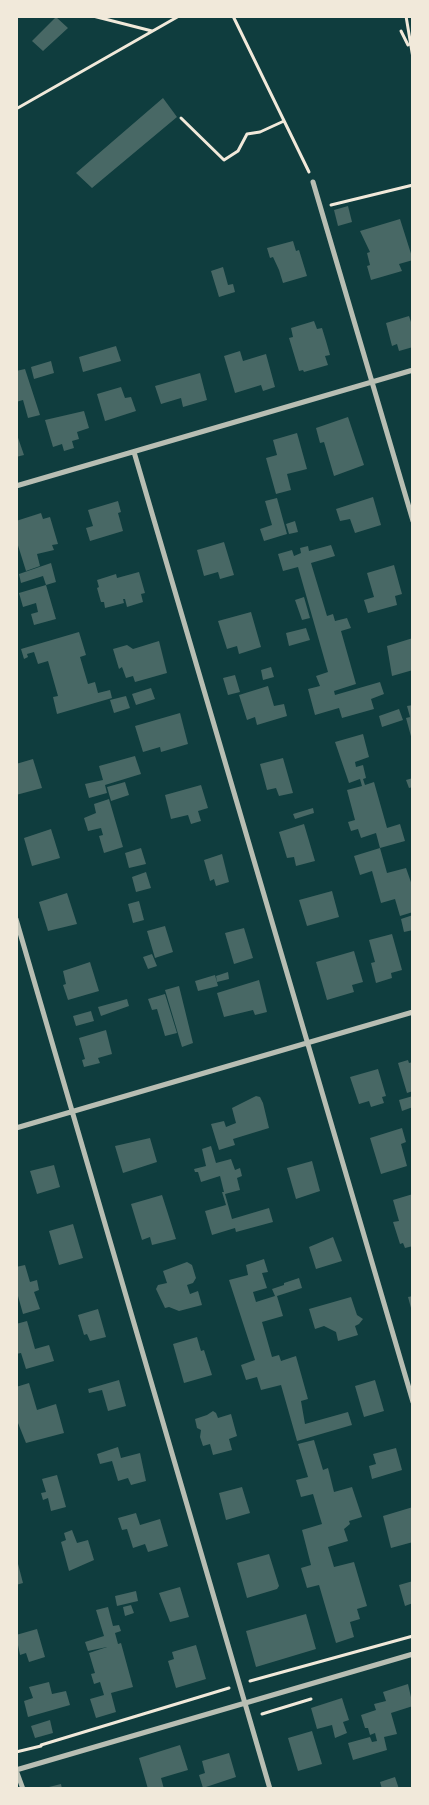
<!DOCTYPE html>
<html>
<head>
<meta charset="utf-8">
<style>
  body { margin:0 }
  #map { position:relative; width:429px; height:1805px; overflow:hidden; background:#0f3d3e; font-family:"Exo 2",sans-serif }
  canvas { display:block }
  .frame { position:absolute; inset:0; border:18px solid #f1e9da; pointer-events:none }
</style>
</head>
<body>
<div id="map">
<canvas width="429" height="1805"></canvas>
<div class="frame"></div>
</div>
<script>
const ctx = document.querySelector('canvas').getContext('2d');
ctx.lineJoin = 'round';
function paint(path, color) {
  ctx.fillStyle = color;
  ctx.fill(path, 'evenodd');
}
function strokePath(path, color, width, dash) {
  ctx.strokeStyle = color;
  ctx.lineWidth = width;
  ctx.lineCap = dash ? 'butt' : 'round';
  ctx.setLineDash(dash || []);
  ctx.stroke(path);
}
const building = new Path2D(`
  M56,17L68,28L43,51L32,41Z
  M163,98L177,117L92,188L76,173Z
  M348,206L352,222L338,226L334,210Z
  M400,219L413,260L399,264L402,271L371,280L367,266L370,265L367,253L370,252L360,231Z
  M293,241L296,251L299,250L307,276L283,283L279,270L273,257L270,258L267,248Z
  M223,267L228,285L233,284L235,292L219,297L211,271Z
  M409,316L413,328V347L399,351L397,344L392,346L386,323Z
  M314,321L317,329L322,328L326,341L330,355L325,356L328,365L304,372L303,370L299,371L289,338L293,337L291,328Z
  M116,346L121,361L83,372L79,357Z
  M240,351L243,361L266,354L275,387L263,391L261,385L235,393L224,356Z
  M51,361L54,373L34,379L31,367Z
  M25,369L40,415L28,418L23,400L16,402V371Z
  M200,373L207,400L183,407L181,398L161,404L155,386Z
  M121,387L125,398L131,397L136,411L105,421L97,394Z
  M84,411L89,428L77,432L79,439L72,441L74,448L64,451L62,444L53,447L45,420Z
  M348,417L364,465L334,476L324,442L320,443L316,428Z
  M16,432L24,455L16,457Z
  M297,433L307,469L287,474L291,490L276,494L266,458L277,455L273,440Z
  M373,497L381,525L355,533L350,519L340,521L336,509Z
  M277,498L287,534L264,541L260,529L272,525L265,501Z
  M118,501L121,512L118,513L123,531L90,541L86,528L93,526L88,510Z
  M41,513L43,519L50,517L58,544L52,545L54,550L37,554L40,566L26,571L16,539V521Z
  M295,521L298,532L289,534L286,524Z
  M224,542L234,575L220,579L218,572L204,576L197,550Z
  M331,545L335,556L311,563L327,616L333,614L335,621L347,618L351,628L341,631L356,684L334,691L335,695L380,682L384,694L371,699L374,709L342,718L339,708L315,715L308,689L320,686L316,676L328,672L298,567L283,571L278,554L292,550L294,556L301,553L300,548L308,546L309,551Z
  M51,563L56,582L46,585L43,576L21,583L19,574Z
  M394,565L402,594L395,596L397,605L368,613L364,600L374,597L367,573Z
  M139,572L145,593L141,594L143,602L127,607L125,599H123L124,603L105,608L104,602H101L97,588L99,587L97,580L116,574L117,578Z
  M46,585L56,619L34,625L31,614L38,612L36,603L23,607L19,593Z
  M304,597L310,618L302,620L295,600Z
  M251,612L261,647L239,654L237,646L227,649L218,621Z
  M306,628L310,640L289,646L286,633Z
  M79,632L86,655L80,657L88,684L95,682L98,693L110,690L112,698L57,714L53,697L58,696L48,661L38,664L34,652L27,654L28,657L24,659L21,649Z
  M413,638V670L392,676L387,646Z
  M159,641L167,673L135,682L133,676L126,678L122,667L119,669L113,649L127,645L133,649Z
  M271,667L274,677L263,680L261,670Z
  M235,675L240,692L228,695L223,678Z
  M268,686L274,706L284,704L287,716L257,725L255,717L247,720L239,695Z
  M151,688L155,699L136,705L132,694Z
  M126,696L130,708L114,713L110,700Z
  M413,705V740H412L406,718L410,717L407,706Z
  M399,709L403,720L382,727L379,716Z
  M180,713L188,744L161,752L160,747L143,752L135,726Z
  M363,734L369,757L355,762L356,767L363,765L366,778L363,779L365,785L374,782L387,828L400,824L405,841L380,848L376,833L361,838L358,829L351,831L348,822L355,820L347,790L362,786L360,779L349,783L335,742Z
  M135,756L141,774L105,785L107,793L89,798L85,784L103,780L99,766Z
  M283,758L293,793L279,796L276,788L267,790L260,764Z
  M33,759L42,788L16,795V764Z
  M413,778V787L409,788L406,780Z
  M125,782L129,795L111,801L107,787Z
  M201,785L208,808L198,811L201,821L191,824L188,815L171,819L165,795Z
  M109,799L123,847L104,853L99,836L103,835L101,828L88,831L84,818L96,813L94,804Z
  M313,808L314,813L295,819L293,814Z
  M304,824L315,861L296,866L294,857L287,858L279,832Z
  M51,829L60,858L32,866L24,838Z
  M141,848L146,864L129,868L125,853Z
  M380,848L387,873L406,868L413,888V912L400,916L395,899L381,903L372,871L360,875L354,856Z
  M222,854L229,882L216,886L214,879L210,881L204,860Z
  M146,872L151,888L136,892L132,877Z
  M332,891L339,917L307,926L299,900Z
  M67,893L77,924L48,931L39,902Z
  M139,901L144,920L133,923L128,904Z
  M413,915V930L404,932L401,919Z
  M165,926L173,952L155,958L147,931Z
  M244,928L253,958L234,964L225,933Z
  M392,934L402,970L391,973L392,978L376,983L371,963L375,962L369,940Z
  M354,951L363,982L352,985L354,992L327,1000L316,962Z
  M152,954L157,966L148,969L143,957Z
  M90,962L99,991L68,1000L63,985L66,984L63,971Z
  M228,972L229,979L217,982L216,976Z
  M215,975L218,986L198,991L195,981Z
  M259,980L267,1012L255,1015L253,1010L224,1017L217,993Z
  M179,986L193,1043L182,1047L165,990Z
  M165,994L177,1033L165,1036L157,1009L152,1010L148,999Z
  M127,999L129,1006L101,1016L98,1007Z
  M91,1011L94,1021L76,1026L73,1016Z
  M106,1030L112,1054L98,1058L100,1063L84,1067L82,1060L85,1059L79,1038Z
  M408,1060L409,1063L413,1062V1091L407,1093L398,1063Z
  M378,1069L386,1096L382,1097L384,1103L371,1107L369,1101L359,1104L350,1077Z
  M256,1096L260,1097L263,1103L269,1128L233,1139L235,1145L219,1150L211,1124L224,1121L226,1127L236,1123L232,1108Z
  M413,1096V1107L402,1111L399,1100Z
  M402,1128L406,1142L401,1144L407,1166L381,1174L370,1138Z
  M150,1138L157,1162L123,1173L115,1146Z
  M211,1146L216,1163L231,1159L235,1170L240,1168L242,1176L237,1178L240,1190L225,1194L232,1219L269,1208L273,1222L236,1232L235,1228L212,1235L205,1211L226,1205L222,1192H224L220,1176L201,1182L198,1172H195L194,1169L206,1166L202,1149Z
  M312,1161L320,1191L296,1199L287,1168Z
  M54,1165L60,1187L37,1194L30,1171Z
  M413,1194V1246L405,1248L403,1243L400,1244L393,1222L399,1221L393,1200Z
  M162,1195L176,1239L152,1245L150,1237L142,1240L131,1204Z
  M73,1224L83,1258L59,1265L49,1231Z
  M333,1237L342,1261L316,1269L309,1247Z
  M264,1259L268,1272L262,1273L267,1288L253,1292L256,1302L275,1296L272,1289L284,1285V1283L299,1278L302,1288L277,1296L283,1316L262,1322L272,1357L279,1355L281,1361L296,1356L308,1399L301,1401L305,1424L348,1412L352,1425L297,1441L281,1385L261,1390L257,1377L246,1380L241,1365L255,1360L229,1280L248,1275L246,1265Z
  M187,1262L192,1265L196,1278L193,1283L187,1285L190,1294L198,1291L202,1305L179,1311L169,1307L165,1308L156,1289L158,1285L167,1283L163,1271Z
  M25,1265L30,1282L37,1280L39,1290L34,1292L40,1309L23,1314L18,1296L16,1297V1267Z
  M413,1296V1308H411L408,1297Z
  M351,1297L357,1315L363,1319L359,1324L355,1326L358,1335L338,1341L336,1332L324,1326L315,1329L309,1309Z
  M98,1309L106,1337L90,1341L87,1334L84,1335L78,1315Z
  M27,1321L35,1349L49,1345L54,1361L26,1369L21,1353L16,1354V1324Z
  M197,1337L201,1351L204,1350L212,1375L184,1383L173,1344Z
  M119,1380L126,1406L108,1411L102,1390L89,1393L88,1389Z
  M375,1380L384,1411L364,1417L355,1386Z
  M29,1383L37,1410L56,1404L64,1433L26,1443L16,1418V1387Z
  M213,1411L216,1413L218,1418L231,1414L237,1436L229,1439L232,1450L213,1455L210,1444L203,1446L200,1437L201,1430L197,1428L195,1419L207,1415Z
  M314,1440L323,1470L328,1468L334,1492L352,1487L362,1517L349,1521L350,1524L344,1529L348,1541L328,1547L334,1567L354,1562L367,1606L357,1609L360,1619L350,1622L354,1637L336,1643L319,1585L307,1588L301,1568L311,1565L302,1530L322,1524L313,1494L301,1497L296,1480L308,1477L298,1444Z
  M118,1447L121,1458L140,1453L146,1481L131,1485L128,1478L118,1481L112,1461L100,1464L97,1454Z
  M396,1448L402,1470L372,1479L369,1466L376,1464L373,1454Z
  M57,1475L66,1507L51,1511L48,1498L43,1500L41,1493L46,1492L42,1479Z
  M242,1487L250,1513L226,1520L219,1493Z
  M413,1507V1542L391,1548L383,1516Z
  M136,1513L140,1525L160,1519L168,1546L148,1552L145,1544L133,1548L127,1529L122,1530L118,1518Z
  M72,1530L77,1543L88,1540L94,1560L69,1571L61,1542L66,1540L64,1533Z
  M269,1554L279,1586L277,1589L247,1598L237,1563Z
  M17,1560L23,1583L16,1585V1561Z
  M413,1581V1603L405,1606L399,1585Z
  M180,1587L189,1617L170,1622L159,1593Z
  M136,1591L138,1601L117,1606L115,1596Z
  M131,1605L134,1613L125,1616L123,1607Z
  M108,1607L113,1626L119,1625L121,1631L115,1633L118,1644L121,1643L133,1687L111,1693L116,1712L96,1718L90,1699L104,1695L100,1682L94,1684L91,1674L95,1673L89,1653L107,1647L88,1651L85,1642L104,1636L96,1610Z
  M306,1614L316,1649L256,1667L246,1631Z
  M37,1629L45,1657L29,1662L26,1653L20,1655L16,1635Z
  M196,1645L206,1679L176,1688L168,1661L174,1659L172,1652Z
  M49,1682L52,1694L66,1691L70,1705L28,1717L24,1701L33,1698L29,1687Z
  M408,1684L413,1706L391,1713L397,1734L384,1737L387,1750L353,1760L348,1743L370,1737L372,1742L377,1741L375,1733L370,1735L368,1728H365L361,1715L376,1710L374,1704L386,1701L383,1692Z
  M342,1698L349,1720L343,1722L347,1733L335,1738L332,1725L317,1729L311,1708Z
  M50,1720L53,1733L35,1738L31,1726Z
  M312,1731L322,1764L298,1771L288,1738Z
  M180,1745L188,1770L161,1778L164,1789H148L139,1758Z
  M229,1753L236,1777L203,1788L199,1775L205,1773L202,1761Z
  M395,1777L399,1789H382L380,1782Z
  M61,1784L62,1789H45V1788Z`);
const path = new Path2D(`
  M93,16L152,31
  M233,16L309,172
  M406,16L413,58
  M401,31L408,45
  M16,109L179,16
  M181,118L224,160L238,151L247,134L260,132L284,121
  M331,205L413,185
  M250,1681L413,1636
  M262,1714L311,1699
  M41,1745L229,1688
  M16,1752L41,1746`);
const minor = new Path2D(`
  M313,182L413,521
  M134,452L413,1402
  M16,486L413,370
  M16,919L270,1789
  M16,1128L413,1012
  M16,1770L413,1654
  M16,1770L23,1789`);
paint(building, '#486865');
strokePath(path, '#f1e9da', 3);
strokePath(minor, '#b8beb3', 5);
</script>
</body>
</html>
